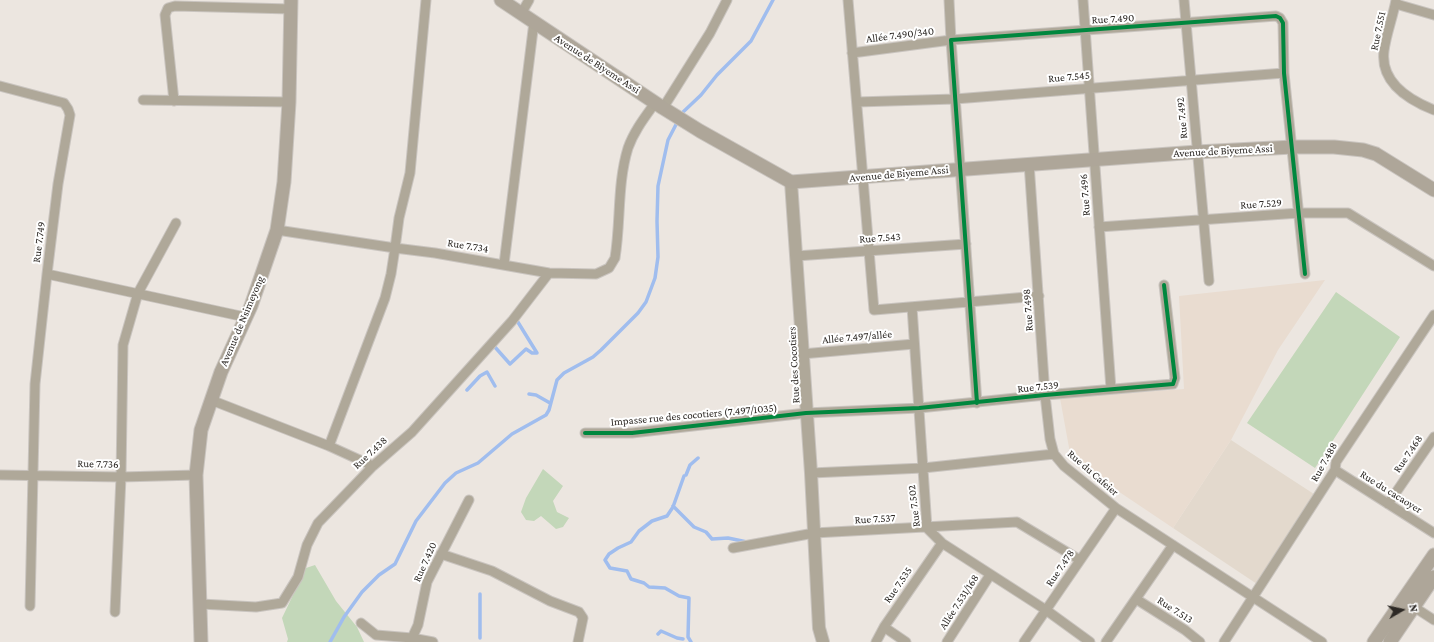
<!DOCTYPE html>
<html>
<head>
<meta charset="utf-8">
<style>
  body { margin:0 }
  #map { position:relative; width:1434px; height:642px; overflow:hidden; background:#ece6e0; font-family:"Crimson Pro",serif }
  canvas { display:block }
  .north { position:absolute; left:1382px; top:590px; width:40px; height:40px; -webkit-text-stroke:3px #fff; paint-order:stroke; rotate:81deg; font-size:11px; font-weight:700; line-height:16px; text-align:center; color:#2d2925 }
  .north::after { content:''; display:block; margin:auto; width:14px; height:18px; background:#2d2925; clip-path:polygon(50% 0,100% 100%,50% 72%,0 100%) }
</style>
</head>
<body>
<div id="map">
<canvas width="1434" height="642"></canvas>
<div class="north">N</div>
</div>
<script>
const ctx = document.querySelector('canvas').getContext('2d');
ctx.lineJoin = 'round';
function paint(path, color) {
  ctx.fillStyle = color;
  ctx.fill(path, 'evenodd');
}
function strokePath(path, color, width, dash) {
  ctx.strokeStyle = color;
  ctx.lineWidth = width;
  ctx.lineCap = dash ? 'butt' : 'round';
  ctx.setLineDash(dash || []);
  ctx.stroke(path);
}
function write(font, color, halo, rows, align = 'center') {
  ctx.font = font + ' "Crimson Pro",serif';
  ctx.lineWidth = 4;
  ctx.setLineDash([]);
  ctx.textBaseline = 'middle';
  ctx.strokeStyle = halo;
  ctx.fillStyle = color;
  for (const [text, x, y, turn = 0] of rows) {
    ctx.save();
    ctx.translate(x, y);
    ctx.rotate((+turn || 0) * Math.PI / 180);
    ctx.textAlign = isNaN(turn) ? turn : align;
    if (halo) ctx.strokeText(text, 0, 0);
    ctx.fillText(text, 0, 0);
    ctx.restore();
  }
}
const built = new Path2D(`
  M1231,440L1317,496L1260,586L1173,528Z`);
const education = new Path2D(`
  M1325,280L1278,350L1231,440L1173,528L1097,477L1070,453L1060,398L1184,389L1179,296Z`);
const green = new Path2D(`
  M1336,292L1400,337L1315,468L1247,423Z
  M543,469L563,486L553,501L557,512L569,518L563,527L556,529L541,516L534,521L526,520L521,512L526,498Z
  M315,565L336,601L357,627L364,642H287L288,639L282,618L306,568Z`);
const stream = new Path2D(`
  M494,346L510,364L526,349L532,353H537L516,319
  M467,390L480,376L487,372L495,386
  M529,394L536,395L550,403
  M686,475L690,465L698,458
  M684,476L673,507L667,516L652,521L639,531L631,542L618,548L609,554L605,560L610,568L627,571L631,579L644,583L649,587L665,588L679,596L689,598L688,637L691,642
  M673,506L694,527L706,532L712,539L728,538L747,542
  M658,634L661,631L677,638L683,639
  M480,638V594
  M330,642L344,617L362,592L379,575L395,564L416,521L445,483L456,473L478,463L512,434L546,415L549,410L557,380L564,373L593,357L601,350L638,313L646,302L655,278L658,257L657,221L658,186L668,140L682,113L701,95L717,75L751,41L773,0`);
const minor = new Path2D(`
  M426,0L410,173L399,218L395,248L435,253L549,273L596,274L609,268L615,258C621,221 617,184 628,148C634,131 645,117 655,103
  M848,0L874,310L1039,296
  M1083,0L1111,389
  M1184,0L1209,281
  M1396,0C1393,17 1386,34 1384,51C1380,83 1409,100 1434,110
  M1396,4L1434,15
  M521,14L529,0
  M852,53L951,40L949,0
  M0,86L64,103L68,109L70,115L58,184L47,274L245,317
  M143,100L289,102
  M174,101L165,15L168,8L175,6L291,9
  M857,102L955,99L1284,73
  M663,108L710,33L727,0
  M1029,163L1045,395L1050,439L1054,454
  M1099,227L1299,213H1348L1434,266
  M277,230L395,248L391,274L385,298L329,446
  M796,256L966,244
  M504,264L534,22
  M912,307L927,528L942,543L1046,610L1090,642
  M802,354L914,344
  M211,400L329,446L373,466
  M977,403L951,40L1276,16L1280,18L1283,23L1284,73L1305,274
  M585,433H632L806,413L919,408L1045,395L1173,384L1175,378L1164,285
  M1335,470L1434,533
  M811,473L923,468L1054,454L1064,466L1116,508L1322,642
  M0,475L121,477L196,475
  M1388,504L1434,437
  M733,548L814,533L1017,522L1080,560
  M441,554L492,571L550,601L579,612L583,618L578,642
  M1136,599L1185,630L1200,642
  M201,604L256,607L282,603L298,577L307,545L318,523L373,466L412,432L512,321L549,273
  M30,606L35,384L47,274
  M1414,607L1434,620
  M115,612L121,477L123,345L138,293L176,223
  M361,623L376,635L412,638L433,642
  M884,627L906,642
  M412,638L418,625L427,582L469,500
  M876,642L884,627L942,543
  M947,642L990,575
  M1024,642L1116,508
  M1106,642L1173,545
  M1224,642L1335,470L1336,462L1434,315`);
const tertiary = new Path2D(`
  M791,182L811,473L819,628L823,642`);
const secondary = new Path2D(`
  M501,0L663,108L700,131L791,182L1197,152L1293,147H1334L1363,150L1376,154L1434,190
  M201,642L196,475L201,430L221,372L251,306L277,230L284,182L289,102L291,0
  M1374,642L1434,555
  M1390,642L1434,577`);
const cycleway = new Path2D(`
  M977,403L951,40L1276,16L1280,18L1283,23L1284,73L1305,274
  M585,433H632L806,413L919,408L1045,395L1173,384L1175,378L1164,285`);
const streetNames = [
  ["Rue 7.490",1113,19,-3],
  ["Rue 7.551",1378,31,-78],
  ["Allée 7.490/340",900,35,-7],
  ["Avenue de Biyeme Assi",597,64,33],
  ["Rue 7.545",1069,77,-5],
  ["Rue 7.492",1182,118,-95],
  ["Avenue de Biyeme Assi",1223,151,-3],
  ["Avenue de Biyeme Assi",899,174,-5],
  ["Rue 7.496",1085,195,-94],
  ["Rue 7.529",1261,204,-4],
  ["Rue 7.543",880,238,-4],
  ["Rue 7.749",39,242,-83],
  ["Rue 7.734",468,246,9],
  ["Rue 7.498",1028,310,-94],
  ["Avenue de Nsimeyong",242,321,-67],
  ["Allée 7.497/allée",857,337,-5],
  ["Rue des Cocotiers",794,365,-93],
  ["Rue 7.539",1038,387,-6],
  ["Impasse rue des cocotiers (7.497/1035)",694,415,-5],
  ["Rue 7.438",370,453,-43],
  ["Rue 7.468",1408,454,-56],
  ["Rue 7.488",1324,462,-61],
  ["Rue 7.736",98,464,1],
  ["Rue du Cafeier",1093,473,41],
  ["Rue du cacaoyer",1391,492,32],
  ["Rue 7.502",914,506,-97],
  ["Rue 7.537",875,519,-3],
  ["Rue 7.420",425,562,-66],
  ["Rue 7.478",1060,568,-56],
  ["Rue 7.535",898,585,-55],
  ["Allée 7.531/168",959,602,-57],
  ["Rue 7.513",1175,610,33]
];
paint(built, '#e3d9cd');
paint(education, '#e9dcd0');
paint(green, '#c3d7b9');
strokePath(stream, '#a0bdee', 3.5);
strokePath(minor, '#c9c4bf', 11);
strokePath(tertiary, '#c9c4bf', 14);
strokePath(secondary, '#c9c4bf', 15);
strokePath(minor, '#afa899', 9);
strokePath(tertiary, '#afa899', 12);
strokePath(secondary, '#aea699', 13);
strokePath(cycleway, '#00873e', 4);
write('11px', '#2d2925', '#fff', streetNames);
</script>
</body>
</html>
